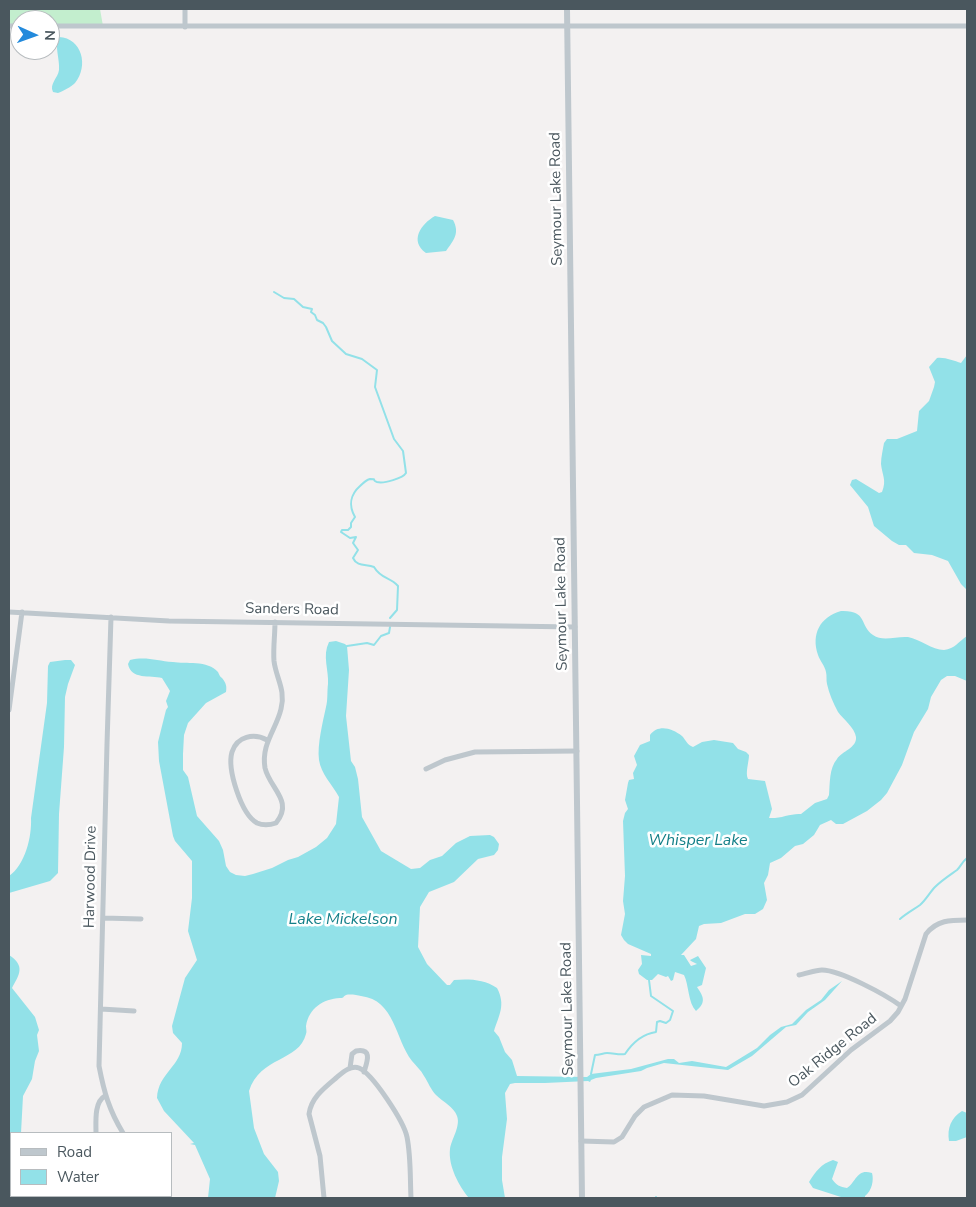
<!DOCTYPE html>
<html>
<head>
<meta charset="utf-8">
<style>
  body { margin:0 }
  #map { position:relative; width:976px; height:1207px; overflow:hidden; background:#f3f1f1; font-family:"Nunito Sans",sans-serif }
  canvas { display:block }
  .frame { position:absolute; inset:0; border:10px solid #4a575e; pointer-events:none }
  .legend { position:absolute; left:10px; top:1132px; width:162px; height:65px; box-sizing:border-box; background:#fff; border:1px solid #b7bcbf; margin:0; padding:6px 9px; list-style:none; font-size:15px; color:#4a575e }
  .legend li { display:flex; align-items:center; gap:10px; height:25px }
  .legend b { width:25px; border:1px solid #b7bcbf }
  .north { position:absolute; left:10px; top:10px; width:50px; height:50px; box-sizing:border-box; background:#fff; border:1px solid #b7bcbf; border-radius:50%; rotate:92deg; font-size:14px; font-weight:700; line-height:20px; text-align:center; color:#4a575e }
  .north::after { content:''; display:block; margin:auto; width:18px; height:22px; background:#238adc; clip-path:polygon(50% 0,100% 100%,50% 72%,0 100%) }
</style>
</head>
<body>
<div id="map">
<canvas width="976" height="1207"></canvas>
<div class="frame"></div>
<ul class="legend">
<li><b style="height:6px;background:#bec7cd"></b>Road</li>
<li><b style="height:14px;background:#92e1e8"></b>Water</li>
</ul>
<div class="north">N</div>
</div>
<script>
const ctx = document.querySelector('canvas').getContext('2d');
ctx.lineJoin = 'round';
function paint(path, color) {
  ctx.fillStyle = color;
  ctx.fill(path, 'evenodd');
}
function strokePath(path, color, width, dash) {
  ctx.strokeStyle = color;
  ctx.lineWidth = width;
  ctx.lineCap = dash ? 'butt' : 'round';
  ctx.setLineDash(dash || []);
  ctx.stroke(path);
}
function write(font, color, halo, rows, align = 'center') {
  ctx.font = font + ' "Nunito Sans",sans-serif';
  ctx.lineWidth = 5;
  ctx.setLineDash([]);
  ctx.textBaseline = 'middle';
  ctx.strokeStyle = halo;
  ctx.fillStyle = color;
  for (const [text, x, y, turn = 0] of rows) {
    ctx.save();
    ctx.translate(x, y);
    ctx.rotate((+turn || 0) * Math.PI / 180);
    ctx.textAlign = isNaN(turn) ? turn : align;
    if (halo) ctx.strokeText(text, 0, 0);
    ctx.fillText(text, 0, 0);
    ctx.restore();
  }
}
const green = new Path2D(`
  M9,9H100L103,26H50V20H20V26H9Z`);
const water = new Path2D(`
  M59,37C82,38 89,66 75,83C71,87 63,91 58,93L53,92C49,84 58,78 59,70C60,59 54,46 59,37Z
  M435,216L453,220C460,233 454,240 446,251L426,253C409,241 421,224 435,216Z
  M967,355V590L961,584L948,561L932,555L914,553L906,545H899L892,541L874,526L868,507L850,485L852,480L856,479L879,493L882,492C887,480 882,475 881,464C881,457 883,449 884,443L887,439H897L917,431L919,411L929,401L934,387L935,382L929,367L937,358C945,357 954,361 961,363Z
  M841,611C868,610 859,625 873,635C883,642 896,636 908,637C920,639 932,650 944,650C955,649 959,641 967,636V681L955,676H947L941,680L931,697L928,709L914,732L902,765L887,793L881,800L867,811L843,824H836L831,820L820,825L814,835L803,844L795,846L781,858L770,863L768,875L764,883L767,900L763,909L755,914H745L721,923L704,924L699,926L696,939L681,955H684L691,966L697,964L691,961L690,960L698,956L706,968L702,985L697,987C703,996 707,1002 696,1011C688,1003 689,985 684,975L675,972L673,980L671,981L668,976L666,977L658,974L652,980H647L639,974L638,970L642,964L641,955L651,956V954L628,944L624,940L621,935L625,914L623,901L625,876L623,821L625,813L628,809L625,800L628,783L629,780L634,779L633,773L637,765L634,756L640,745L650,741V735C658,724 672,728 682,736C686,740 687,745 693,747L702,742L714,740L733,743L738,749L746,752L749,755C749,762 745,773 748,779L765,781L772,809L769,818C780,819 791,813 801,814L815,803L827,799L829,795C830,784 829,768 837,759C842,751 857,748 856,737C855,728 843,719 838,712C833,703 829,693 827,684C826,680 827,676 826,672C825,666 820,661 818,655C811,634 820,617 841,611Z
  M336,641L345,644L347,646L349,670L346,716L351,761L355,767L358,779L362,817L381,851L411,869L420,868L430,860L442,856L456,843L470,836L490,835L494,837L499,844L498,850L494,855L478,859L454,882L429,892L420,907L418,947L427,964L447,985H450L454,980C468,979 484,979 497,988C506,1005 499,1015 494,1031L499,1037L505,1052L512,1060L517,1076L587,1077L591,1074L631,1069L668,1059H674L679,1063L692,1061L726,1067L757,1048L770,1035L781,1027L792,1024L806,1010L821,1000L829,990L842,981L825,1000L808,1012L796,1025L786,1027L752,1056L728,1070L664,1063L647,1068L641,1071L596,1078L591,1080L590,1082L588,1081L545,1083H515L510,1084L505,1093L507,1119L502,1157V1180L505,1198H469C459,1186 448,1166 450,1149C451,1140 461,1126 457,1116C454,1107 443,1102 436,1095C431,1090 428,1082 424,1076C421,1070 416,1066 412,1061C395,1039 395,1000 361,996C357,995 350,994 346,995C342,997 345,998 340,998C323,999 309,1008 306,1026C306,1029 307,1032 306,1034C299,1062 260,1056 249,1091L254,1128L264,1154L278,1172L279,1181L275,1198H208L210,1179L195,1145L190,1144L194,1143L164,1111L157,1098C158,1073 182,1066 182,1043L173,1033L172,1026L185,978L197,960L188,931L192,898V861L175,841L173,836L159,761L158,742L166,710L168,707L166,701L170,691L162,678C150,675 131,680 128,664L130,660C146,656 157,661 173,662C185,664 208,660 218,672C219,674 220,677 222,678C226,683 227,686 226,692L206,703L188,723L184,735L183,754V770L188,777L197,816L219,841L223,850L226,866L230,872L236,875L245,876L253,874L272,868L288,860L298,857L316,847L327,838L336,824L339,797C332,784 321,774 319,760C317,745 323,721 326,707C328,700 327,691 328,684C329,670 322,656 329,642Z
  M65,660H71L75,665L68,684L65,697L64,747L59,814L58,873L50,881L9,893V876C25,865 32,837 31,818L47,703L48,666L50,662Z
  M9,955C26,966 19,975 12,988L35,1017L39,1030L37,1035L39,1051L35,1061L32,1079L23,1096L21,1133H11V1196H22V1198H9Z
  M962,1111L967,1113V1137L956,1141H949C947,1128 951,1118 962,1111Z
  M833,1160L838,1162L832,1179C836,1185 840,1187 847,1188C856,1182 857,1168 872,1173C874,1180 872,1191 865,1196V1198H844L813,1188L809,1182C816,1171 821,1164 833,1160Z`);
const stream = new Path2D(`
  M274,292L284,298L294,299L303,307L312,309L311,312L315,315L317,320L323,323L326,327L332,341L346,354L362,359L377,370L375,387L394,439L403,451L406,473C403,478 384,484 377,482C371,480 378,479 370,479C366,480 363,483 360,486C351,494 348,505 355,517L351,523V527L348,530H342L341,532L350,538L356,537L353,543L358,550L353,558C357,567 366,564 374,567C381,579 390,577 398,586L397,610L390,618
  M347,646L367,643L374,645L381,636L389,633L390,627
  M900,919C907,913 913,910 920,905C926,900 930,892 935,887C942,880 950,875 957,870C961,866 962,862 967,858
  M591,1074L595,1055C600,1055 603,1053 607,1053C614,1053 618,1055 625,1054C633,1042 642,1034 656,1032L657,1022L660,1021L666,1023L670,1020L673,1011L651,996L649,980
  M656,1197V1198`);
const minor = new Path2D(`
  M185,9V27
  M9,26H20
  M50,26H967
  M9,612L169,621L575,627
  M111,617L107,744L99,1066C104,1092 109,1110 123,1133
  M9,710L22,612
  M267,740C254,733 237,736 232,752C227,769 241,814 257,823C264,826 270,825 276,823C294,801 270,789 265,768C261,744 276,730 281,709C286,690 276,678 274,661C273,648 275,635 275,622
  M426,769L445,760L475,752L577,751
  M103,918L141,919
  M799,975C806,974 815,970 822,970C840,970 886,995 901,1006
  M101,1009L134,1011
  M350,1068L352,1054L356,1051C373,1048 367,1062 364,1072
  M96,1133C96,1122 94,1102 105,1096
  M581,1141L614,1142L622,1137L635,1116L644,1107L672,1095L704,1096L764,1106L787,1102L802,1095L851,1050L890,1021L898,1012L905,999L926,934C937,920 950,920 967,920
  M96,1198L97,1196
  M148,1198V1196
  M324,1198L320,1156L309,1114C311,1098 324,1088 336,1078C342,1073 350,1065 359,1068C373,1074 404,1122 407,1137C411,1157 410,1178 411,1198`);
const tertiary = new Path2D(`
  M567,9L582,1198`);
const streetNames = [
  ["Seymour Lake Road",557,199,-91],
  ["Seymour Lake Road",562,604,-91],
  ["Sanders Road",292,610,1],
  ["Harwood Drive",91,877,-89],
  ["Seymour Lake Road",568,1009,-91],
  ["Oak Ridge Road",833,1051,-39]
];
const waterNames = [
  ["Whisper Lake",698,841],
  ["Lake Mickelson",343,920]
];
paint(green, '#c3eece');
paint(water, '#92e1e8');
strokePath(stream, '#92e1e8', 2);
strokePath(minor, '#bec7cd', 5);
strokePath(tertiary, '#bec7cd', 6);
write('15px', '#4a575e', '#fff', streetNames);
write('italic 16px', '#137f88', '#fff', waterNames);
</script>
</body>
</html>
